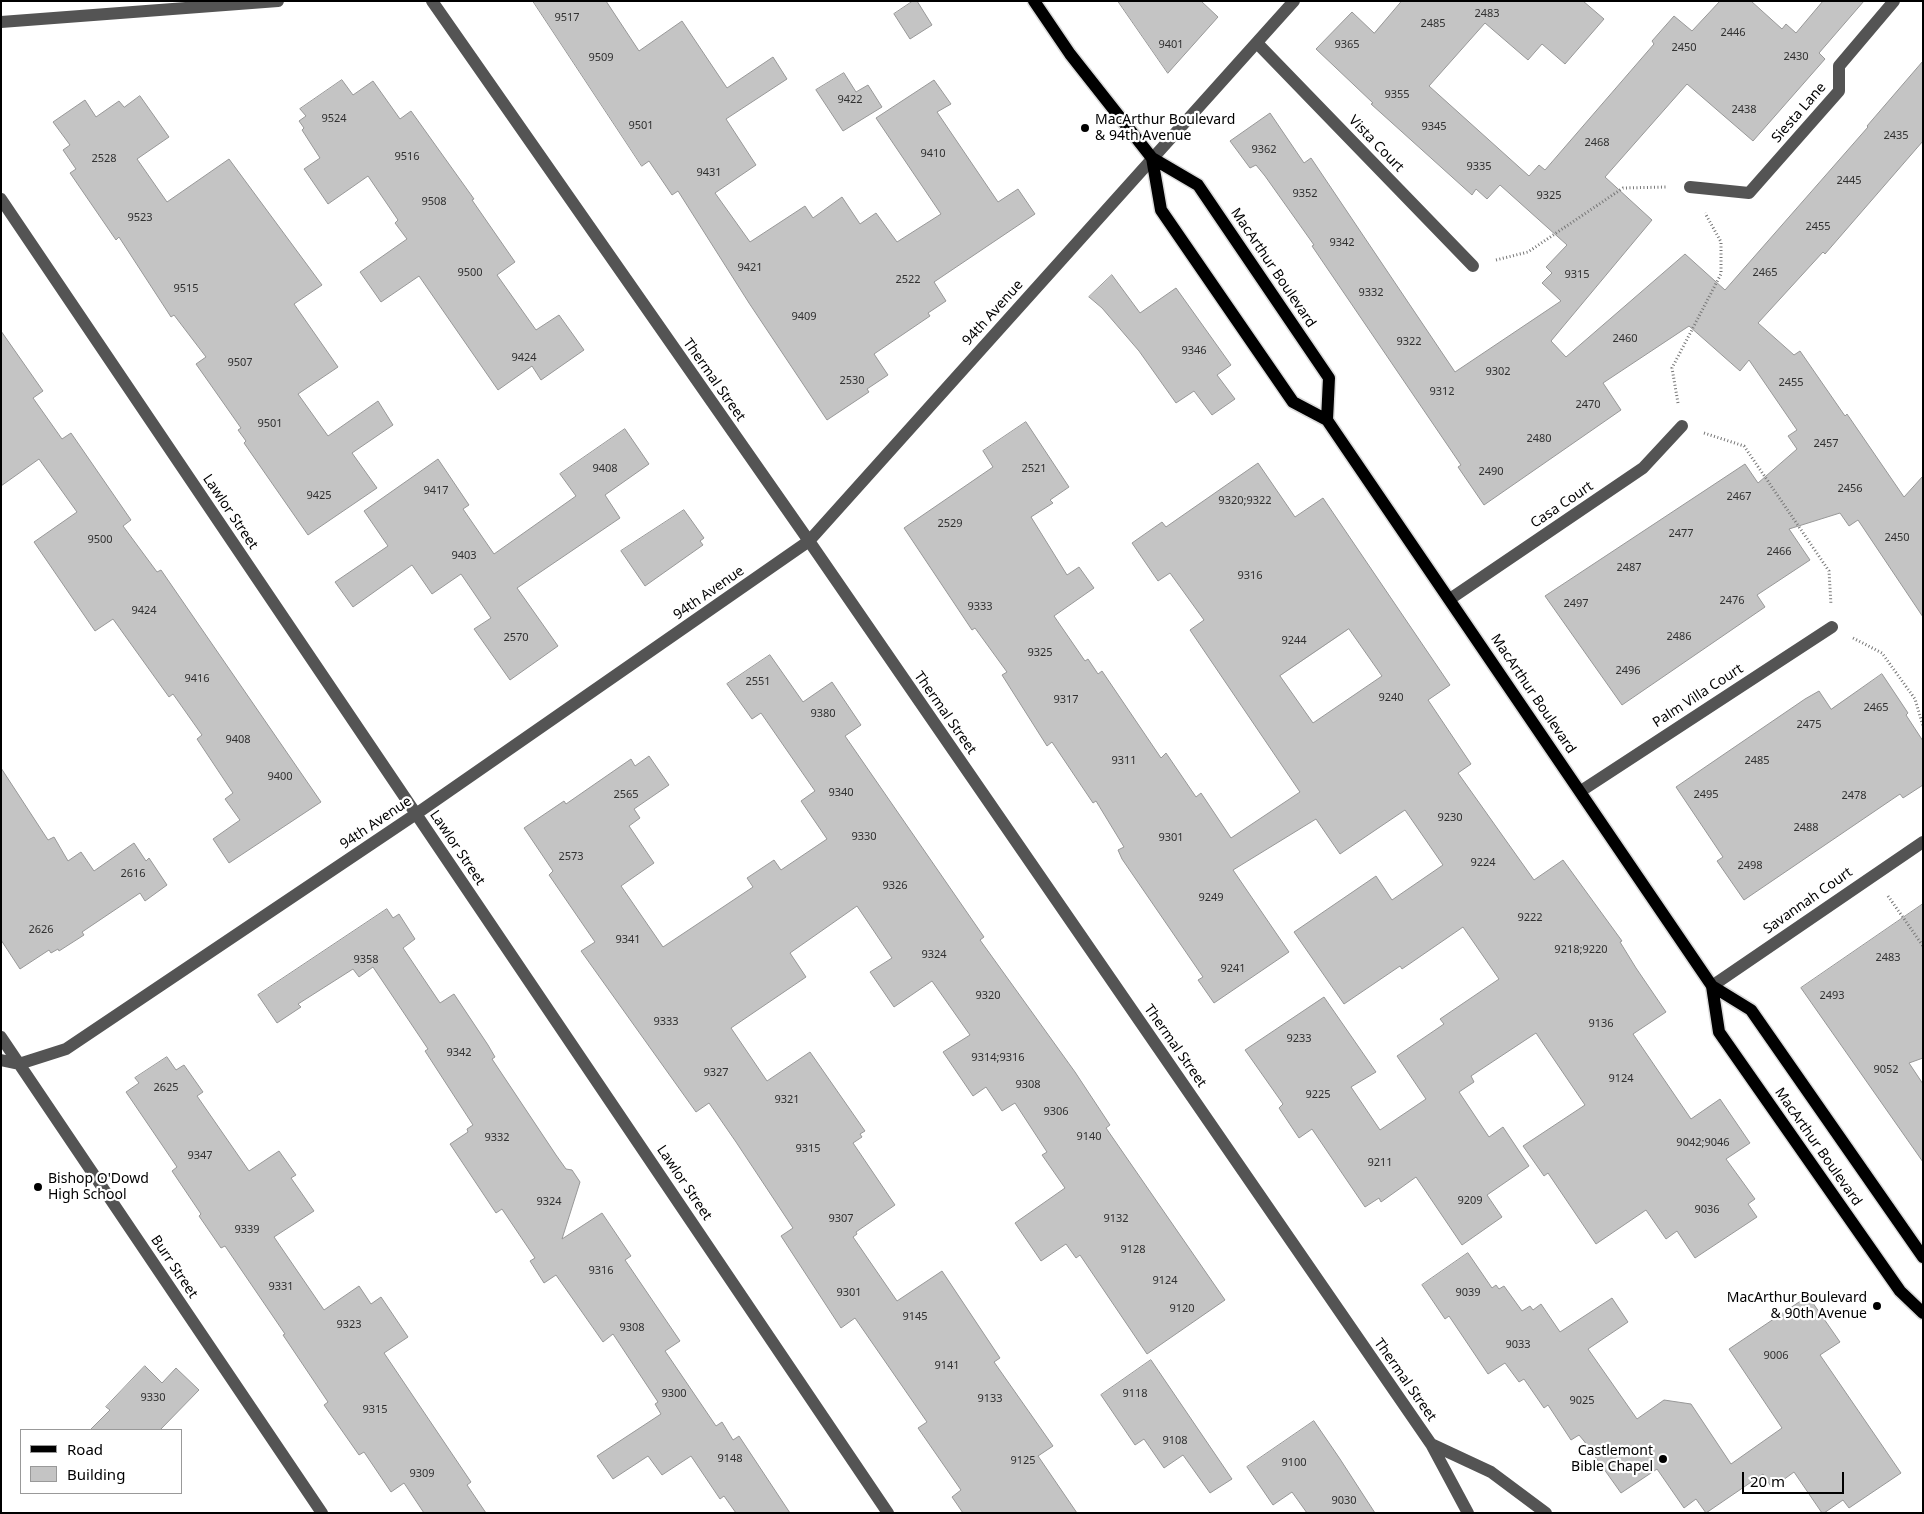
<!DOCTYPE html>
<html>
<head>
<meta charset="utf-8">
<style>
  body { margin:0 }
  #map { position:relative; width:1924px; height:1514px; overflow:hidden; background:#fff; font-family:"Noto Sans",sans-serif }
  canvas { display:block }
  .frame { position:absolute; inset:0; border:2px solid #000; pointer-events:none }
  .legend { position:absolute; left:20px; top:1429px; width:162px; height:65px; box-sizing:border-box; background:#fff; border:1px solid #999; margin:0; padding:6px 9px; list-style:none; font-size:15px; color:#000 }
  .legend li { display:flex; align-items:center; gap:10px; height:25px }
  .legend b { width:25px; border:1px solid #999 }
  .scale { position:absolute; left:1742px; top:1472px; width:102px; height:22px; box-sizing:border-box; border:2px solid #000; border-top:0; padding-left:6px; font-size:15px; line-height:18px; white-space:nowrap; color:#000; -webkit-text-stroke:4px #fff; paint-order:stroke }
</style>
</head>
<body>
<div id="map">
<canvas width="1924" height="1514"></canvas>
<div class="frame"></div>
<ul class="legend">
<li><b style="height:6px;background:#000"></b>Road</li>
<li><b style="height:14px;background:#c4c4c4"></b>Building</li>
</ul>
<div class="scale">20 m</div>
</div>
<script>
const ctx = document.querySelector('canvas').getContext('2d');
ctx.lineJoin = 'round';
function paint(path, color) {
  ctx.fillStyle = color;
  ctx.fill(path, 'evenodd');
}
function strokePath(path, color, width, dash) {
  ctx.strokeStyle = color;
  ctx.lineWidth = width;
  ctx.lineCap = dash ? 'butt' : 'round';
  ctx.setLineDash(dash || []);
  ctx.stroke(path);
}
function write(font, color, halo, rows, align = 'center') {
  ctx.font = font + ' "Noto Sans",sans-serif';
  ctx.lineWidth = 4.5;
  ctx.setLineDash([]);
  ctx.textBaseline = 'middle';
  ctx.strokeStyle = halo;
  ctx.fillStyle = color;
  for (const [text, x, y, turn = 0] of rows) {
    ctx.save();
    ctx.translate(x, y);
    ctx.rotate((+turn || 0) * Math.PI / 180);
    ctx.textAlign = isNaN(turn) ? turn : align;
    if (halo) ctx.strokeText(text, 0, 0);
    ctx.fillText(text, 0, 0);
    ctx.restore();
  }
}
const building = new Path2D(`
  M533,1H606L639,51L682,21L727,88L773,57L787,79L726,119L756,165L715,193L750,242L805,206L813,218L842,197L860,224L876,213L897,242L941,214L876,118L934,80L951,104L937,112L998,202L1018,189L1035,214L934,282L946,301L928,313L930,316L874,354L888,375L867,389L869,392L827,420L749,303L678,191L672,195L649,161L642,166Z
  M913,1H917L932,25L910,39L894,14Z
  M1118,1H1201L1218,17L1168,73Z
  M1402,1H1583L1604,19L1565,64L1542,44L1528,60L1485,23L1429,86L1529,176L1539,165L1545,170L1654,44L1652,41L1674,16L1692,31L1720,1H1751L1782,29L1786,24L1796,33L1823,1H1864L1819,53L1825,59L1753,141L1687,84L1605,177L1652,220L1551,341L1566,357L1685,254L1725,290L1868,127L1867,126L1923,61V141L1825,254L1823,252L1758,323L1794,355L1800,351L1845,416L1847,414L1904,497L1923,476V617L1858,520L1849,526L1840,513L1789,529L1810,560L1757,595L1765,607L1622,705L1545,596L1745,464L1758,483L1797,449L1788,436L1797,430L1749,360L1740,371L1689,326L1603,383L1621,410L1484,505L1458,467L1461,465L1312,246L1314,245L1265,176L1256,165L1250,168L1230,141L1270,113L1304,163L1311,158L1455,372L1561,301L1542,283L1552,273L1546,267L1567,245L1500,185L1487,199L1476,189L1472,195L1371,104L1373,103L1316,49L1352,12L1374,33Z
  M844,73L856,92L868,85L882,107L843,131L816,90Z
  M342,80L353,95L373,81L400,119L411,111L474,199L472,200L515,262L497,275L536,330L559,315L584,350L541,380L532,366L498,390L419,276L381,302L360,272L407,239L395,223L398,220L368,176L328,204L304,169L320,158L302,130L304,128L299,121L306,116L300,109Z
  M140,96L169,137L137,159L167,202L229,159L322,285L294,304L338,367L298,394L328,436L378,401L393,425L352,453L377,488L308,535L244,443L246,441L238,430L241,428L196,364L206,357L174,315L171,317L119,237L116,240L70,173L76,169L63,150L70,145L53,122L85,100L96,117L119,101L124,107Z
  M1112,275L1140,313L1176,288L1231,365L1217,375L1235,399L1212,415L1194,391L1176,403L1139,351L1102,308L1089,297Z
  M1,331L43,391L33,398L62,439L71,433L131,520L123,526L157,572L161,570L321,802L229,863L213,839L240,820L225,799L233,793L197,739L202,735L173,694L169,697L113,619L95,631L34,542L77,512L39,459L1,486Z
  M1026,422L1069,487L1050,500L1053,503L1031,517L1067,575L1079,567L1094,588L1054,616L1085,661L1088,659L1098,674L1102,671L1161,758L1166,753L1196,797L1201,793L1231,838L1300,792L1190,630L1204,620L1170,573L1158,581L1132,543L1162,522L1166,527L1258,463L1295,517L1323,498L1450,685L1428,700L1471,764L1458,773L1534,880L1563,860L1622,941L1620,942L1636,968L1666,1012L1633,1034L1691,1119L1720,1099L1750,1143L1726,1159L1755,1199L1748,1204L1757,1217L1695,1258L1677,1231L1666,1239L1646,1210L1596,1244L1548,1173L1544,1176L1523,1146L1585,1105L1536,1033L1471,1076L1474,1082L1459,1092L1489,1137L1503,1127L1529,1166L1487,1195L1502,1217L1462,1245L1416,1177L1381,1202L1379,1198L1365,1207L1312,1129L1299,1138L1279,1108L1283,1104L1245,1050L1324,997L1376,1072L1351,1087L1380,1130L1426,1099L1397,1056L1444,1024L1440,1019L1499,979L1463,927L1402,969L1400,966L1344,1004L1294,932L1376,876L1392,900L1443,865L1405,810L1340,854L1316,819L1233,870L1289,952L1214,1003L1198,980L1203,977L1122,859L1118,850L1124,847L1096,801L1093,803L1052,742L1047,746L1002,675L1007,672L975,628L972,630L904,528L993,467L983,451ZM1349,629L1382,676L1313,723L1280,676Z
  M625,429L649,464L605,495L620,518L517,588L558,646L510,680L474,629L491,618L461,574L432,594L412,565L353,607L335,582L388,546L364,511L438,459L469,505L463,509L494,554L576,496L560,474Z
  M684,510L704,538L700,541L703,545L645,586L621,551Z
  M770,655L803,702L832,682L861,725L845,736L984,937L980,940L1075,1072L1110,1125L1106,1128L1225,1300L1147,1354L1080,1255L1076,1258L1066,1244L1041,1261L1015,1223L1065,1188L1042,1155L1047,1152L1015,1103L1002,1111L986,1087L973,1096L943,1052L970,1035L932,981L894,1007L870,972L892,958L857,906L790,953L806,977L731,1028L767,1081L810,1052L865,1131L860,1134L862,1137L853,1143L895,1205L856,1232L857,1234L853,1237L897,1301L942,1271L1000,1358L994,1362L1053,1446L1038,1456L1077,1513H963L952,1497L961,1490L918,1428L927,1422L855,1318L841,1328L781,1236L793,1228L736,1142L709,1103L696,1112L581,951L595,942L549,875L553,871L524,828L564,801L566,804L631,759L635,766L649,756L669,785L634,809L640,818L629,826L654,863L621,886L663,947L753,887L747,878L774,860L781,870L827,839L801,801L815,791L761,713L752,719L727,684Z
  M1882,674L1908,713L1906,715L1923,741V785L1903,798L1900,794L1744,900L1717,861L1723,857L1676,787L1805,699L1819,691L1831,709Z
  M1,768L48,840L54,837L68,861L81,852L94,871L134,843L146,861L149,858L167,885L145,901L140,893L82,932L84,935L59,951L58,949L51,953L49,950L20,969L1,940Z
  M1923,904V1058L1909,1063L1923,1084V1162L1801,988Z
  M387,909L393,918L399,914L415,939L403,948L440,1003L454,994L488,1045L495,1057L492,1059L556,1155L566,1169L572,1170L580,1182L562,1239L602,1213L631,1256L625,1260L680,1341L665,1351L716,1426L722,1422L733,1440L739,1436L790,1513H736L724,1496L720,1499L691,1456L662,1475L648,1456L613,1479L597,1456L661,1414L655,1404L658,1402L613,1334L603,1342L556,1275L544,1283L530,1261L535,1258L502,1209L496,1213L450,1144L468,1132L467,1129L473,1125L425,1051L428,1049L373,967L359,977L353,969L298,1004L301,1007L277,1023L258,995Z
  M167,1057L176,1070L184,1065L203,1092L197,1096L249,1171L279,1151L296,1175L291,1178L314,1211L274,1237L324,1310L359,1286L371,1304L381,1297L408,1337L384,1353L471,1482L467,1485L486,1513H424L404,1483L391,1492L364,1452L359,1455L324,1405L328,1402L283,1335L285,1334L225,1246L221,1248L199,1216L201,1214L172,1171L177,1167L126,1092L139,1083L135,1078Z
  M1468,1253L1492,1288L1496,1285L1499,1289L1504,1286L1522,1311L1530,1306L1533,1310L1541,1304L1560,1332L1612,1298L1628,1322L1588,1349L1637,1419L1664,1400L1691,1404L1731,1464L1782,1428L1729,1349L1808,1296L1840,1342L1820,1355L1901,1473L1849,1508L1843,1500L1824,1513H1822L1794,1472L1772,1488L1763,1474L1706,1513L1696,1499L1684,1508L1657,1469L1621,1493L1584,1441L1579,1435L1571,1440L1548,1405L1544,1408L1524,1379L1519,1382L1505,1363L1488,1374L1449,1316L1445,1319L1422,1285Z
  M1151,1360L1232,1479L1210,1493L1183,1455L1164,1468L1144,1439L1135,1445L1101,1395Z
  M145,1366L162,1383L176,1368L199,1390L160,1430H90L110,1410L106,1407Z
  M1314,1421L1340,1459L1375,1513H1307L1292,1492L1273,1505L1247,1467Z`);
const path = new Path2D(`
  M1496,260L1528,252L1623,188L1667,187
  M1678,403L1672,368L1721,274V242L1705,213
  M1704,433L1744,446L1829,571L1831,605
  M1853,638L1882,653L1915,699L1923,726
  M1888,896L1923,946`);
const minor = new Path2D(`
  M432,1L809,541L1431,1444L1468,1513
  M1,22L278,1
  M1257,43L1473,266
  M1690,187L1749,193L1839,91V66L1894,1
  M1,199L888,1513
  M1450,599L1643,468L1682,426
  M1581,791L1832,627
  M1712,986L1923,842
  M1,1037L322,1513
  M1,1060L19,1064L66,1049L416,814L809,541L1294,1
  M1431,1444L1491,1472L1546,1513`);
const major = new Path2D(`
  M1034,1L1070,54L1152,158L1198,185L1329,378L1327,420
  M1152,158L1161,210L1293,402L1327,420L1712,986L1751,1010L1923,1257
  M1712,986L1719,1032L1900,1291L1923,1313`);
const markers = [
  [1085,128,5,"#000"],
  [38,1187,5,"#000"],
  [1877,1306,5,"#000"],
  [1663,1459,5,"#000"]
];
const numberNames = [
  ["2483",1487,14],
  ["9517",567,18],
  ["2485",1433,24],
  ["2446",1733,33],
  ["9401",1171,45],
  ["9365",1347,45],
  ["2450",1684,48],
  ["2430",1796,57],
  ["9509",601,58],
  ["9355",1397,95],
  ["9422",850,100],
  ["2438",1744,110],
  ["9524",334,119],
  ["9501",641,126],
  ["9345",1434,127],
  ["2435",1896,136],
  ["2468",1597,143],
  ["9362",1264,150],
  ["9410",933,154],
  ["9516",407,157],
  ["2528",104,159],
  ["9335",1479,167],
  ["9431",709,173],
  ["2445",1849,181],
  ["9352",1305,194],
  ["9325",1549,196],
  ["9508",434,202],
  ["9523",140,218],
  ["2455",1818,227],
  ["9342",1342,243],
  ["9421",750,268],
  ["9500",470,273],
  ["2465",1765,273],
  ["9315",1577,275],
  ["2522",908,280],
  ["9515",186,289],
  ["9332",1371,293],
  ["9409",804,317],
  ["2460",1625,339],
  ["9322",1409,342],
  ["9346",1194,351],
  ["9424",524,358],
  ["9507",240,363],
  ["9302",1498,372],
  ["2530",852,381],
  ["2455",1791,383],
  ["9312",1442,392],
  ["2470",1588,405],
  ["9501",270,424],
  ["2480",1539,439],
  ["2457",1826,444],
  ["9408",605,469],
  ["2521",1034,469],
  ["2490",1491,472],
  ["2456",1850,489],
  ["9417",436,491],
  ["9425",319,496],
  ["2467",1739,497],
  ["9320;9322",1245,501],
  ["2529",950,524],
  ["2477",1681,534],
  ["2450",1897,538],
  ["9500",100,540],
  ["2466",1779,552],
  ["9403",464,556],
  ["2487",1629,568],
  ["9316",1250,576],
  ["2476",1732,601],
  ["2497",1576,604],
  ["9333",980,607],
  ["9424",144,611],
  ["2486",1679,637],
  ["2570",516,638],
  ["9244",1294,641],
  ["9325",1040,653],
  ["2496",1628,671],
  ["9416",197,679],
  ["2551",758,682],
  ["9240",1391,698],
  ["9317",1066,700],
  ["2465",1876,708],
  ["9380",823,714],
  ["2475",1809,725],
  ["9408",238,740],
  ["9311",1124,761],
  ["2485",1757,761],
  ["9400",280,777],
  ["9340",841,793],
  ["2565",626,795],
  ["2495",1706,795],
  ["2478",1854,796],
  ["9230",1450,818],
  ["2488",1806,828],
  ["9330",864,837],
  ["9301",1171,838],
  ["2573",571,857],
  ["9224",1483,863],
  ["2498",1750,866],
  ["2616",133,874],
  ["9326",895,886],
  ["9249",1211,898],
  ["9222",1530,918],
  ["2626",41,930],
  ["9341",628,940],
  ["9218;9220",1581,950],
  ["9324",934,955],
  ["2483",1888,958],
  ["9358",366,960],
  ["9241",1233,969],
  ["9320",988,996],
  ["2493",1832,996],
  ["9333",666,1022],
  ["9136",1601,1024],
  ["9233",1299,1039],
  ["9342",459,1053],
  ["9314;9316",998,1058],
  ["9052",1886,1070],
  ["9327",716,1073],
  ["9124",1621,1079],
  ["9308",1028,1085],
  ["2625",166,1088],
  ["9225",1318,1095],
  ["9321",787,1100],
  ["9306",1056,1112],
  ["9140",1089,1137],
  ["9332",497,1138],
  ["9042;9046",1703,1143],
  ["9315",808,1149],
  ["9347",200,1156],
  ["9211",1380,1163],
  ["9209",1470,1201],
  ["9324",549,1202],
  ["9036",1707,1210],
  ["9307",841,1219],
  ["9132",1116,1219],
  ["9339",247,1230],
  ["9128",1133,1250],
  ["9316",601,1271],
  ["9124",1165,1281],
  ["9331",281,1287],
  ["9301",849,1293],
  ["9039",1468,1293],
  ["9120",1182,1309],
  ["9145",915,1317],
  ["9323",349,1325],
  ["9308",632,1328],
  ["9033",1518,1345],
  ["9006",1776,1356],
  ["9141",947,1366],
  ["9300",674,1394],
  ["9118",1135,1394],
  ["9330",153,1398],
  ["9133",990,1399],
  ["9025",1582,1401],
  ["9315",375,1410],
  ["9108",1175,1441],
  ["9148",730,1459],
  ["9125",1023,1461],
  ["9100",1294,1463],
  ["9309",422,1474],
  ["9030",1344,1501]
];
const streetNames = [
  ["Siesta Lane",1799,113,-49],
  ["Vista Court",1376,144,46],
  ["MacArthur Boulevard",1273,268,56],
  ["94th Avenue",993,313,-48],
  ["Thermal Street",714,380,55],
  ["Casa Court",1562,505,-34],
  ["Lawlor Street",230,512,56],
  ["94th Avenue",709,593,-35],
  ["MacArthur Boulevard",1533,694,56],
  ["Palm Villa Court",1698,696,-33],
  ["Thermal Street",945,713,55],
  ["94th Avenue",376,823,-34],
  ["Lawlor Street",457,848,56],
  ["Savannah Court",1808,901,-35],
  ["Thermal Street",1175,1046,55],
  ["MacArthur Boulevard",1818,1147,55],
  ["Lawlor Street",684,1183,56],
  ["Burr Street",174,1267,56],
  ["Thermal Street",1405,1380,55]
];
const poiNames = [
  ["MacArthur Boulevard",1095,120],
  ["& 94th Avenue",1095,136],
  ["Bishop O'Dowd",48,1179],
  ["High School",48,1195],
  ["MacArthur Boulevard",1867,1298,"right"],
  ["& 90th Avenue",1867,1314,"right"],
  ["Castlemont",1653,1451,"right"],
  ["Bible Chapel",1653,1467,"right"]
];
paint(building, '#c4c4c4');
strokePath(building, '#989898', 1);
strokePath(major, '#dbdbdb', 15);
strokePath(path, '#767676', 3, [1, 2.5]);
strokePath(minor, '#545454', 12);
strokePath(major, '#000', 12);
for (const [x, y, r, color] of markers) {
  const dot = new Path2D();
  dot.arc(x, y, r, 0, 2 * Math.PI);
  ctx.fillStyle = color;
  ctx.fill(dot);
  strokePath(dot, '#fff', 2);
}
write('11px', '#313131', null, numberNames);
write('14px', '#000', '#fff', streetNames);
write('14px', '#000', '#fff', poiNames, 'left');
</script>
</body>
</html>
